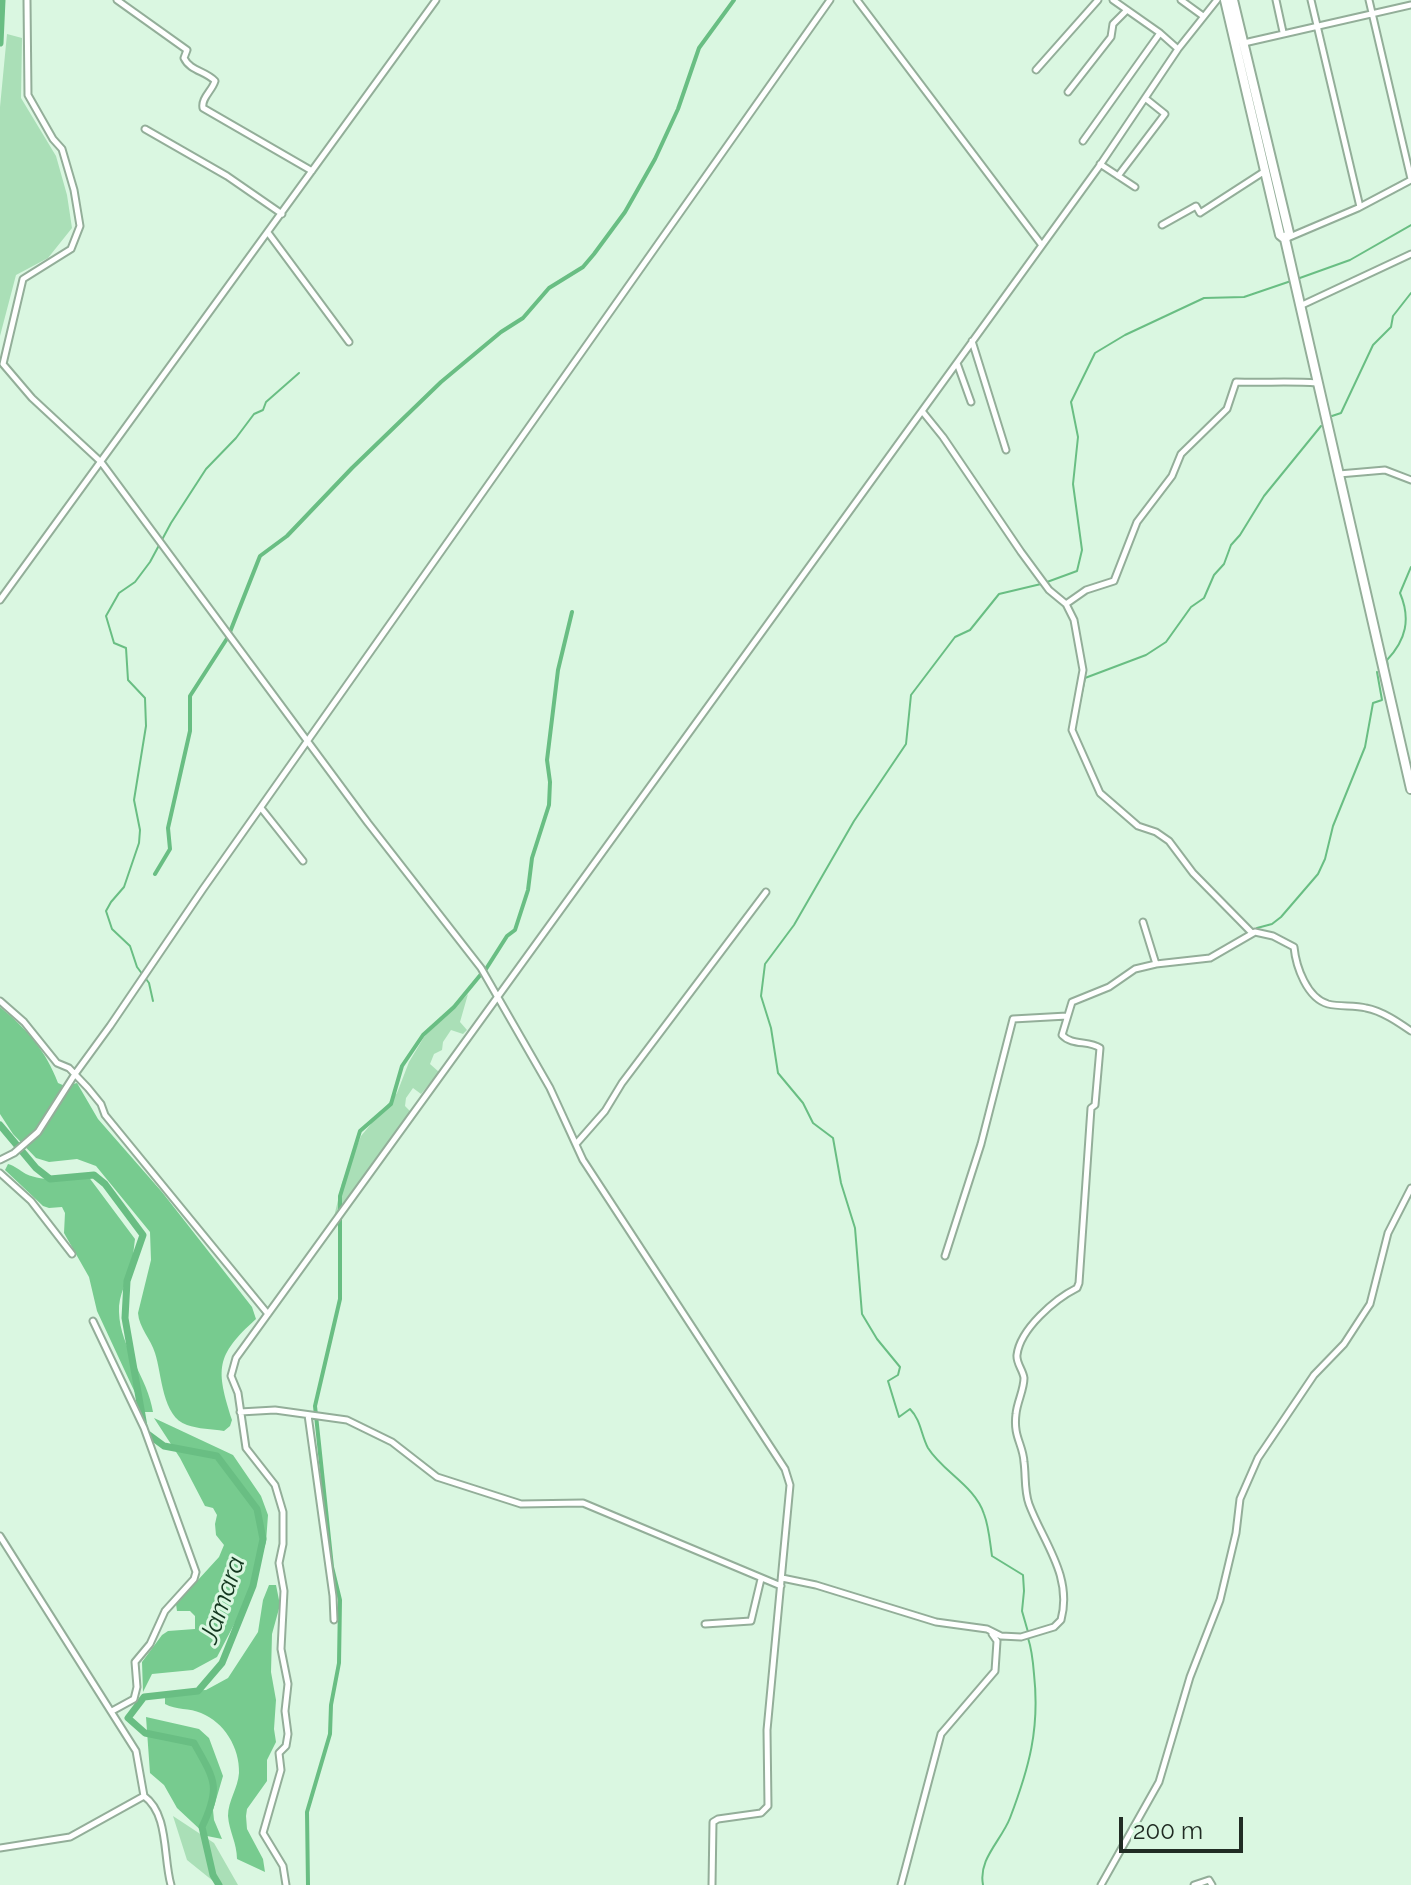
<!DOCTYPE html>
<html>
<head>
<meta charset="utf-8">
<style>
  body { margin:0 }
  #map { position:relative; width:1411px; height:1885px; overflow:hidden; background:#daf7e1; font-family:Raleway,sans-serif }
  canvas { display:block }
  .scale { position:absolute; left:1119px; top:1817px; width:124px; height:36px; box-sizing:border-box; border:4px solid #212c24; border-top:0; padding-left:10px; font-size:24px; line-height:28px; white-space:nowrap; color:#212c24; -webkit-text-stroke:6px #daf7e1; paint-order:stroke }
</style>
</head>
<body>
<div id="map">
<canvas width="1411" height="1885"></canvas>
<div class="scale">200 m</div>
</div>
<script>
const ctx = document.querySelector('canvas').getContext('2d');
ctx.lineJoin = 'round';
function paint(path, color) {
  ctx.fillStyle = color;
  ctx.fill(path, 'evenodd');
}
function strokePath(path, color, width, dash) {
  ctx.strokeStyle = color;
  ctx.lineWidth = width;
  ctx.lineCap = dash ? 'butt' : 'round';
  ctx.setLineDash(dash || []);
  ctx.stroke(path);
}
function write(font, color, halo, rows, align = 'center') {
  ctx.font = font + ' Raleway,sans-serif';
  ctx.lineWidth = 6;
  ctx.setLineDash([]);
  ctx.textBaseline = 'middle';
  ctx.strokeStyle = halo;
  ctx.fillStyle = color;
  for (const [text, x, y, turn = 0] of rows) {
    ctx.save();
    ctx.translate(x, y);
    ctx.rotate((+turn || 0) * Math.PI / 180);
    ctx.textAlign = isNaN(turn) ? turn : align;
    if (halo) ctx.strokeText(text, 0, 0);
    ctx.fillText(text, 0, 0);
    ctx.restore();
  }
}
const green = new Path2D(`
  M7,34L22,38L21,98L56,156L67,195L72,228L48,258L16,275L0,336V107Z
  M468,994L460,1022L467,1030L463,1034L451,1030L443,1042L442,1050L434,1054L430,1064L439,1072L421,1094L413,1088L406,1098L405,1106L411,1112L334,1217L342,1183L361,1136L397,1093L409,1062L424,1037Z
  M173,1816L214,1843L238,1885H218L187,1860Z`);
const forest = new Path2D(`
  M0,1007C27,1029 46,1051 58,1083L65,1086L77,1083L98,1119L162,1192L252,1307L256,1319C215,1356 216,1369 232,1420L230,1426L224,1431C212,1429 198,1429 187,1425C162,1417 162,1374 155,1353C151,1339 139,1328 138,1313L151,1260L150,1232L96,1166L77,1159L49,1162L36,1158L13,1134L0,1114Z
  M8,1164C15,1166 19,1170 26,1174C44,1182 68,1180 88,1176L135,1239C134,1247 133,1255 132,1264C128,1280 118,1295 119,1312C120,1348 148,1378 153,1412H144L97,1311L89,1277L64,1233L65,1213L62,1207L49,1208L43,1206L5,1170Z
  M154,1418L233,1455L261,1496L268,1515L266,1542L249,1596L217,1657L193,1670L152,1674L143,1692L142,1662L162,1635L168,1631L195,1629V1616L190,1611H177L176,1604L219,1557L224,1545L216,1535L215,1524L217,1515L213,1508L205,1506L180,1458Z
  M269,1585H276L280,1605L272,1634L271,1672L276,1700L274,1729L276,1742L267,1760V1781L247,1809L246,1816L247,1829L263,1859L265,1872L237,1859C237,1843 229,1831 228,1816C228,1801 238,1788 239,1773C240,1748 224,1722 201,1713C190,1708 176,1710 165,1704V1698L185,1691L206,1690L228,1678L258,1632L263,1600Z
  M146,1717L199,1729L209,1738L223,1776L213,1810L214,1820L222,1839L207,1836L177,1808L164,1785L150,1773Z`);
const stream = new Path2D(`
  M1297,279L1350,260L1411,225
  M1332,416L1341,413L1373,345L1391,327L1393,316L1411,293
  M1047,582L1077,571L1082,550L1073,484L1078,437L1071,402L1095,353L1125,335L1204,298L1244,297L1291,281
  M1386,669L1388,668L1387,660C1406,640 1411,619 1400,593L1411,567
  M1080,702L1085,678L1146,655L1166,642L1191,607L1204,598L1214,575L1224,564L1231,545L1240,535L1264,496L1321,426
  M1257,928L1272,924L1281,917L1318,874L1325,859L1333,826L1365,747L1373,703L1382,700L1377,672
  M153,1001L149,983L137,967L130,946L112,929L106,911L111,902L124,887L139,843L140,830L134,800L146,726L145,698L128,680L126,648L114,643L106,616L119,593L135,582L150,562L171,523L206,469L236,438L254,414L263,410L266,402L299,373
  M1028,1632L1022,1611L1024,1591L1023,1575L992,1556C990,1543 989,1527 984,1514C975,1486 943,1472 928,1448C921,1435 921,1420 910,1409L899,1417L888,1381L898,1375L900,1367L877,1339L862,1314L855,1228L841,1183L833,1138L813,1123L803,1103L778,1073L771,1028L761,996L765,964L794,925L854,821L906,744L911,695L955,637L970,630L999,594L1041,584
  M983,1885C978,1859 1001,1841 1010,1818C1029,1768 1040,1729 1034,1674C1033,1661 1032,1650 1028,1638`);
const canal = new Path2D(`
  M155,874L170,849L168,828L190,731V696L228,637L260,556L287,536L352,468L441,382L501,332L523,318L549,288L583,267L594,254L625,212L655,159L678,109L699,48L734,0
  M486,969L507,936L515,930L528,890L532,858L549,805L550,782L547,760L558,670L572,612
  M308,1885L307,1812L330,1734L331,1705L339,1663L340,1600L332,1567L315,1406L340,1299V1196L360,1131L391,1104L402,1066L423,1035L454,1007L482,973`);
const river = new Path2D(`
  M0,43L2,0
  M0,1125L36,1168L50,1179L94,1175L105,1184L143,1235L127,1281L125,1318L145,1432L164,1446L217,1456L257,1509L263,1539L253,1586L222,1663L198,1691L144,1697L128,1718L145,1733L194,1743C215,1780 221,1787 202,1827L213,1875L219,1885`);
const minor = new Path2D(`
  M27,0L28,95L53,139L62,149L74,190L80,226L71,249L23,279L3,364L32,398L101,462L368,823L481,968L550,1088L583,1160L785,1469L790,1485L767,1730L768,1806L761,1813L718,1819L713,1822L712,1885
  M117,0L187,50L184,58C190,71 206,71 215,81C212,91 201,98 203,108L312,171
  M857,0L1041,244
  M1113,0L1160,33L1178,49
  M1181,0L1203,16
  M1276,0L1283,32
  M1311,0L1360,207
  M1369,0L1411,179
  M1244,43L1411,5
  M1036,70L1098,0
  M1068,92L1111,37L1113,24L1127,10
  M145,129L227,176L282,214
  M1083,141L1160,33
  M1100,164L1135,187
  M1118,176L1165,114L1145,98
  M1162,225L1196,206L1200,213L1265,171
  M269,234L349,342
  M1285,239L1358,208L1411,180
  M1300,306L1411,254
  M972,341L1006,450
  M957,363L971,402
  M922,411L943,437L1021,552L1049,590L1066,604L1074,620L1083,670L1072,730L1100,793L1138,826L1156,832L1169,841L1193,873L1252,933
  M1339,474L1385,470L1411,480
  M0,600L436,0
  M1066,604L1086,590L1114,581L1137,522L1172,476L1181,454L1227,409L1236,382C1264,383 1290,381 1317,383
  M261,808L303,861
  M1143,922L1156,964
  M0,1001L24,1022L57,1063L69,1068L88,1088L101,1104L105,1115L268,1314
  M576,1144L605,1111L622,1083L766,892
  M0,1160L14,1153L38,1132L75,1074L110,1026L203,889L830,0
  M0,1173L31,1201L72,1254
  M945,1256L981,1144L1013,1019L1067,1016
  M93,1321L144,1428L196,1572L194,1579L165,1611L150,1644L135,1662L137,1687L134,1699L112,1711
  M240,1412L275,1410L347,1420L392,1442L437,1477L521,1504L583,1503L781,1586
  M308,1415L333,1596L334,1620
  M0,1536L136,1751L144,1796L70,1837L0,1848
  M782,1578L816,1585L936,1622L987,1629L1001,1636L1021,1637L1054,1627L1061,1620C1073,1576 1043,1542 1029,1504C1024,1490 1026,1476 1024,1462C1023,1444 1013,1437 1016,1414C1017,1402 1024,1390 1024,1378C1023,1370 1016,1363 1017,1355C1020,1329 1055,1299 1077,1288L1079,1283L1091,1108L1095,1105L1100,1048C1089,1040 1072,1046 1062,1035L1072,1002L1109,987L1135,969L1156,964L1210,958L1255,932L1273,936L1294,947C1296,967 1307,998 1328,1004C1340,1007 1354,1005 1366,1008C1382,1011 1398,1022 1411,1031
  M705,1624L751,1621L761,1579
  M144,1796C169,1814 163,1857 171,1885
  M286,1885L283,1866L263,1833L281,1770L279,1753L286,1746L288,1734L285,1711L288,1684L281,1649L284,1591L279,1563L283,1544V1512L275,1485L246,1448L238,1393L231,1376L236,1358L1098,168L1178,49L1217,0
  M901,1885L941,1734L995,1671L997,1641L992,1634
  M1101,1885L1159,1782L1190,1677L1220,1600L1236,1533L1240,1499L1258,1458L1314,1375L1344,1344L1370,1304L1388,1233L1411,1188
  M1194,1885L1209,1880L1212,1885`);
const primary = new Path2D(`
  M1225,0L1280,235L1285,239L1411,789
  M1233,0L1289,233L1285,239`);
const waterNames = [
  ["Jamara",223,1600,-71]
];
paint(green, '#aadfb7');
paint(forest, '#77cb8f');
strokePath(stream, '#69be83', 2);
strokePath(canal, '#69be83', 4);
strokePath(river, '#69be83', 7);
strokePath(minor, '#93ae99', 9);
strokePath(primary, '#93ae99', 12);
strokePath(minor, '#fff', 5);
strokePath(primary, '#fff', 8);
write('italic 26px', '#13371f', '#daf7e1', waterNames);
</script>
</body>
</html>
